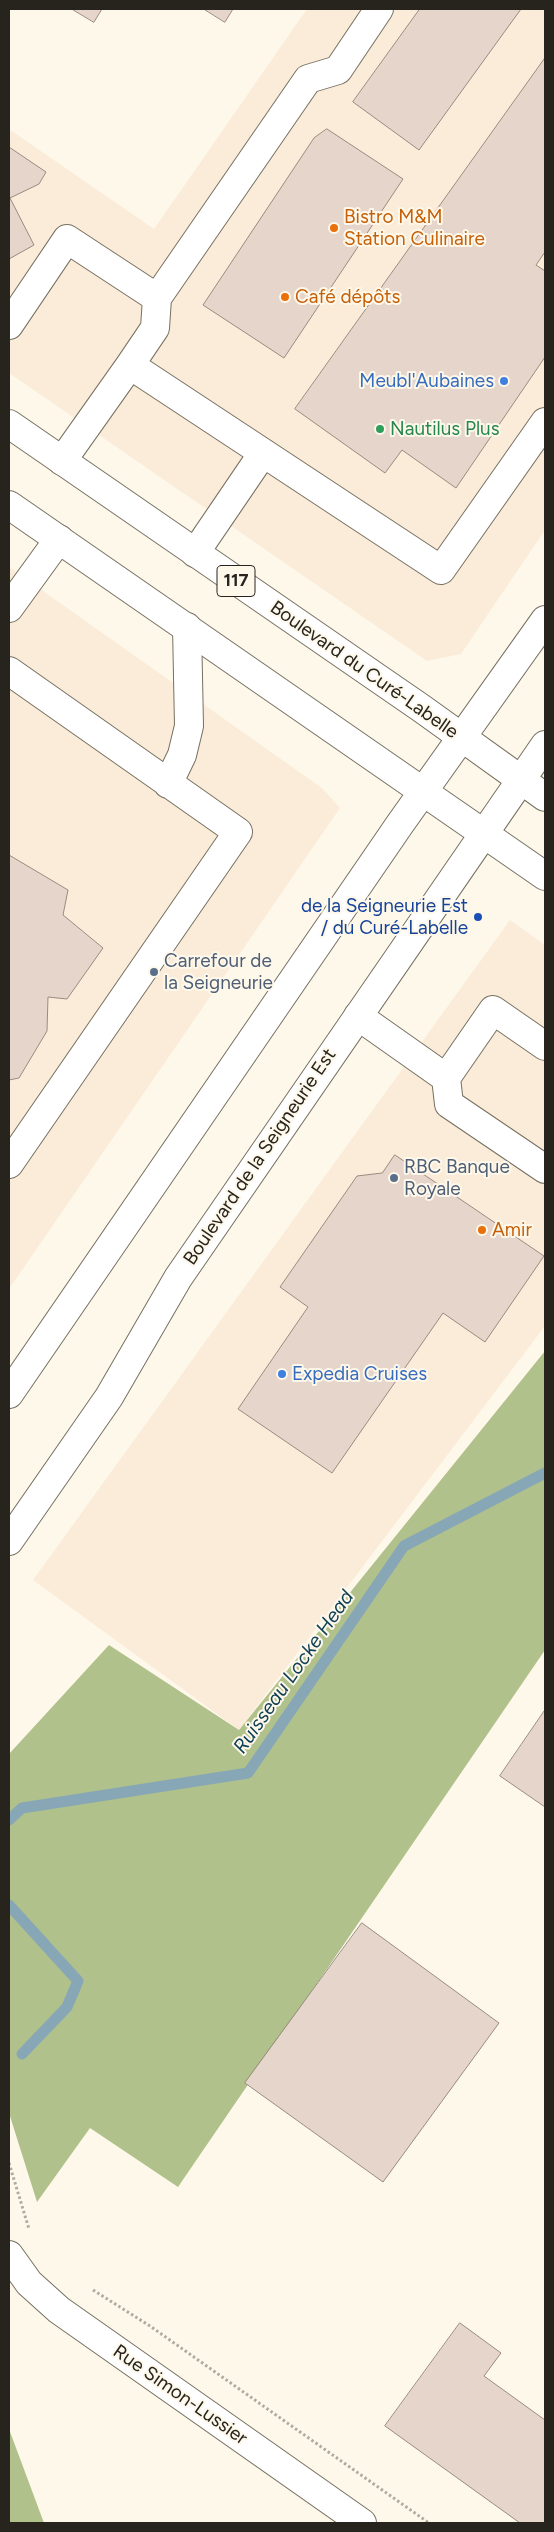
<!DOCTYPE html>
<html>
<head>
<meta charset="utf-8">
<style>
  body { margin:0 }
  #map { position:relative; width:554px; height:2532px; overflow:hidden; background:#fef8eb; font-family:Figtree,sans-serif }
  canvas { display:block }
  .frame { position:absolute; inset:0; border:10px solid #27241e; pointer-events:none }
</style>
</head>
<body>
<div id="map">
<canvas width="554" height="2532"></canvas>
<div class="frame"></div>
</div>
<script>
const ctx = document.querySelector('canvas').getContext('2d');
ctx.lineJoin = 'round';
function paint(path, color) {
  ctx.fillStyle = color;
  ctx.fill(path, 'evenodd');
}
function strokePath(path, color, width, dash) {
  ctx.strokeStyle = color;
  ctx.lineWidth = width;
  ctx.lineCap = dash ? 'butt' : 'round';
  ctx.setLineDash(dash || []);
  ctx.stroke(path);
}
function write(font, color, halo, rows, align = 'center') {
  ctx.font = font + ' Figtree,sans-serif';
  ctx.lineWidth = 4;
  ctx.setLineDash([]);
  ctx.textBaseline = 'middle';
  ctx.strokeStyle = halo;
  ctx.fillStyle = color;
  for (const [text, x, y, turn = 0] of rows) {
    ctx.save();
    ctx.translate(x, y);
    ctx.rotate((+turn || 0) * Math.PI / 180);
    ctx.textAlign = isNaN(turn) ? turn : align;
    if (halo) ctx.strokeText(text, 0, 0);
    ctx.fillText(text, 0, 0);
    ctx.restore();
  }
}
const commercial = new Path2D(`
  M307,9H545V530L461,654L427,661L9,373V129L154,229Z
  M9,567L322,788L340,808L9,1289Z
  M510,920L545,945V1326L239,1730L33,1580Z`);
const forest = new Path2D(`
  M545,1351V1650L178,2187L90,2128L37,2202L9,2113V1754L109,1645L239,1730Z
  M9,2429L44,2523H9Z`);
const stream = new Path2D(`
  M9,1820L22,1808L248,1773L404,1546L545,1473
  M9,1905L78,1981L67,2007L22,2054`);
const building = new Path2D(`
  M72,9H102L94,22Z
  M204,9H233L225,22Z
  M420,9H521L419,150L353,102Z
  M545,58V252L536,265L545,271V357L456,488L402,450L385,473L295,409Z
  M327,129L403,179L284,358L203,305L314,138Z
  M9,147L46,172L39,184L10,198L34,245L9,259Z
  M9,855L68,890L63,915L103,948L67,999L48,997L47,1031L19,1078L9,1080Z
  M395,1155L544,1256L485,1342L443,1313L332,1473L238,1409L308,1307L280,1287L357,1176L382,1173Z
  M545,1710V1807L500,1776Z
  M362,1923L499,2023L383,2182L245,2083Z
  M460,2323L501,2353L484,2376L545,2420V2523H520L385,2426Z`);
const path = new Path2D(`
  M9,2163L29,2229
  M93,2290L150,2326L429,2523`);
const minor = new Path2D(`
  M157,298L308,79L338,70L379,9
  M9,325L67,239L157,298L155,328L130,365
  M62,461L130,365L441,570L545,422
  M195,553L263,453
  M9,608L59,539
  M9,671L238,832L9,1164
  M168,784L182,755L189,726L187,627
  M358,1016L446,1078L493,1010L545,1046
  M446,1078L449,1104L545,1169
  M9,2255L29,2283L59,2310L362,2523`);
const major = new Path2D(`
  M9,424L421,708L545,797
  M9,505L545,876
  M9,1394L400,824L545,620
  M9,1541L109,1397L178,1278L545,745`);
const markers = [
  [334,228,5,"#e8710a"],
  [285,297,5,"#e8710a"],
  [504,381,5,"#3f7fe0"],
  [380,429,5,"#2e9e5b"],
  [478,917,5,"#1a4fb4"],
  [154,972,5,"#5c6f8a"],
  [394,1178,5,"#5c6f8a"],
  [482,1230,5,"#e8710a"],
  [282,1374,5,"#3f7fe0"]
];
const shields = [
  [236,581,38]
];
const shieldNames = [
  ["117",236,581]
];
const foodNames = [
  ["Bistro M&M",344,217],
  ["Station Culinaire",344,239],
  ["Café dépôts",295,297],
  ["Amir",492,1230]
];
const shopNames = [
  ["Meubl'Aubaines",494,381],
  ["Expedia Cruises",292,1374,"left"]
];
const leisureNames = [
  ["Nautilus Plus",390,429]
];
const streetNames = [
  ["Boulevard du Curé-Labelle",364,670,35],
  ["Boulevard de la Seigneurie Est",260,1157,-56],
  ["Rue Simon-Lussier",180,2395,35]
];
const transitNames = [
  ["de la Seigneurie Est",468,906],
  ["/ du Curé-Labelle",468,928]
];
const serviceNames = [
  ["Carrefour de",164,961],
  ["la Seigneurie",164,983],
  ["RBC Banque",404,1167],
  ["Royale",404,1189]
];
const waterNames = [
  ["Ruisseau Locke Head",294,1672,-55]
];
paint(commercial, '#fbecd9');
paint(forest, '#b1c18b');
strokePath(stream, '#87a7b7', 11);
paint(building, '#e6d5cb');
strokePath(building, '#9a8b81', 1);
strokePath(minor, '#767061', 30);
strokePath(major, '#767061', 30);
strokePath(path, '#b0aba1', 3, [2.5, 2.5]);
strokePath(minor, '#fff', 28);
strokePath(major, '#fff', 28);
for (const [x, y, r, color] of markers) {
  const dot = new Path2D();
  dot.arc(x, y, r, 0, 2 * Math.PI);
  ctx.fillStyle = color;
  ctx.fill(dot);
  strokePath(dot, '#fef8eb', 2);
}
for (const [x, y, w] of shields) {
  const box = new Path2D();
  box.roundRect(x - w / 2, y - 15.5, w, 31, 4);
  ctx.fillStyle = '#fef8eb';
  ctx.fill(box);
  strokePath(box, '#27241e', 1);
}
write('bold 18px', '#27241e', null, shieldNames);
write('19px', '#c56008', '#fef8eb', foodNames, 'left');
write('19px', '#366cbe', '#fef8eb', shopNames, 'right');
write('19px', '#27864d', '#fef8eb', leisureNames, 'left');
write('19px', '#27241e', '#fef8eb', streetNames);
write('19px', '#164399', '#fef8eb', transitNames, 'right');
write('19px', '#4e5e75', '#fef8eb', serviceNames, 'left');
write('italic 20px', '#104156', '#fef8eb', waterNames);
</script>
</body>
</html>
